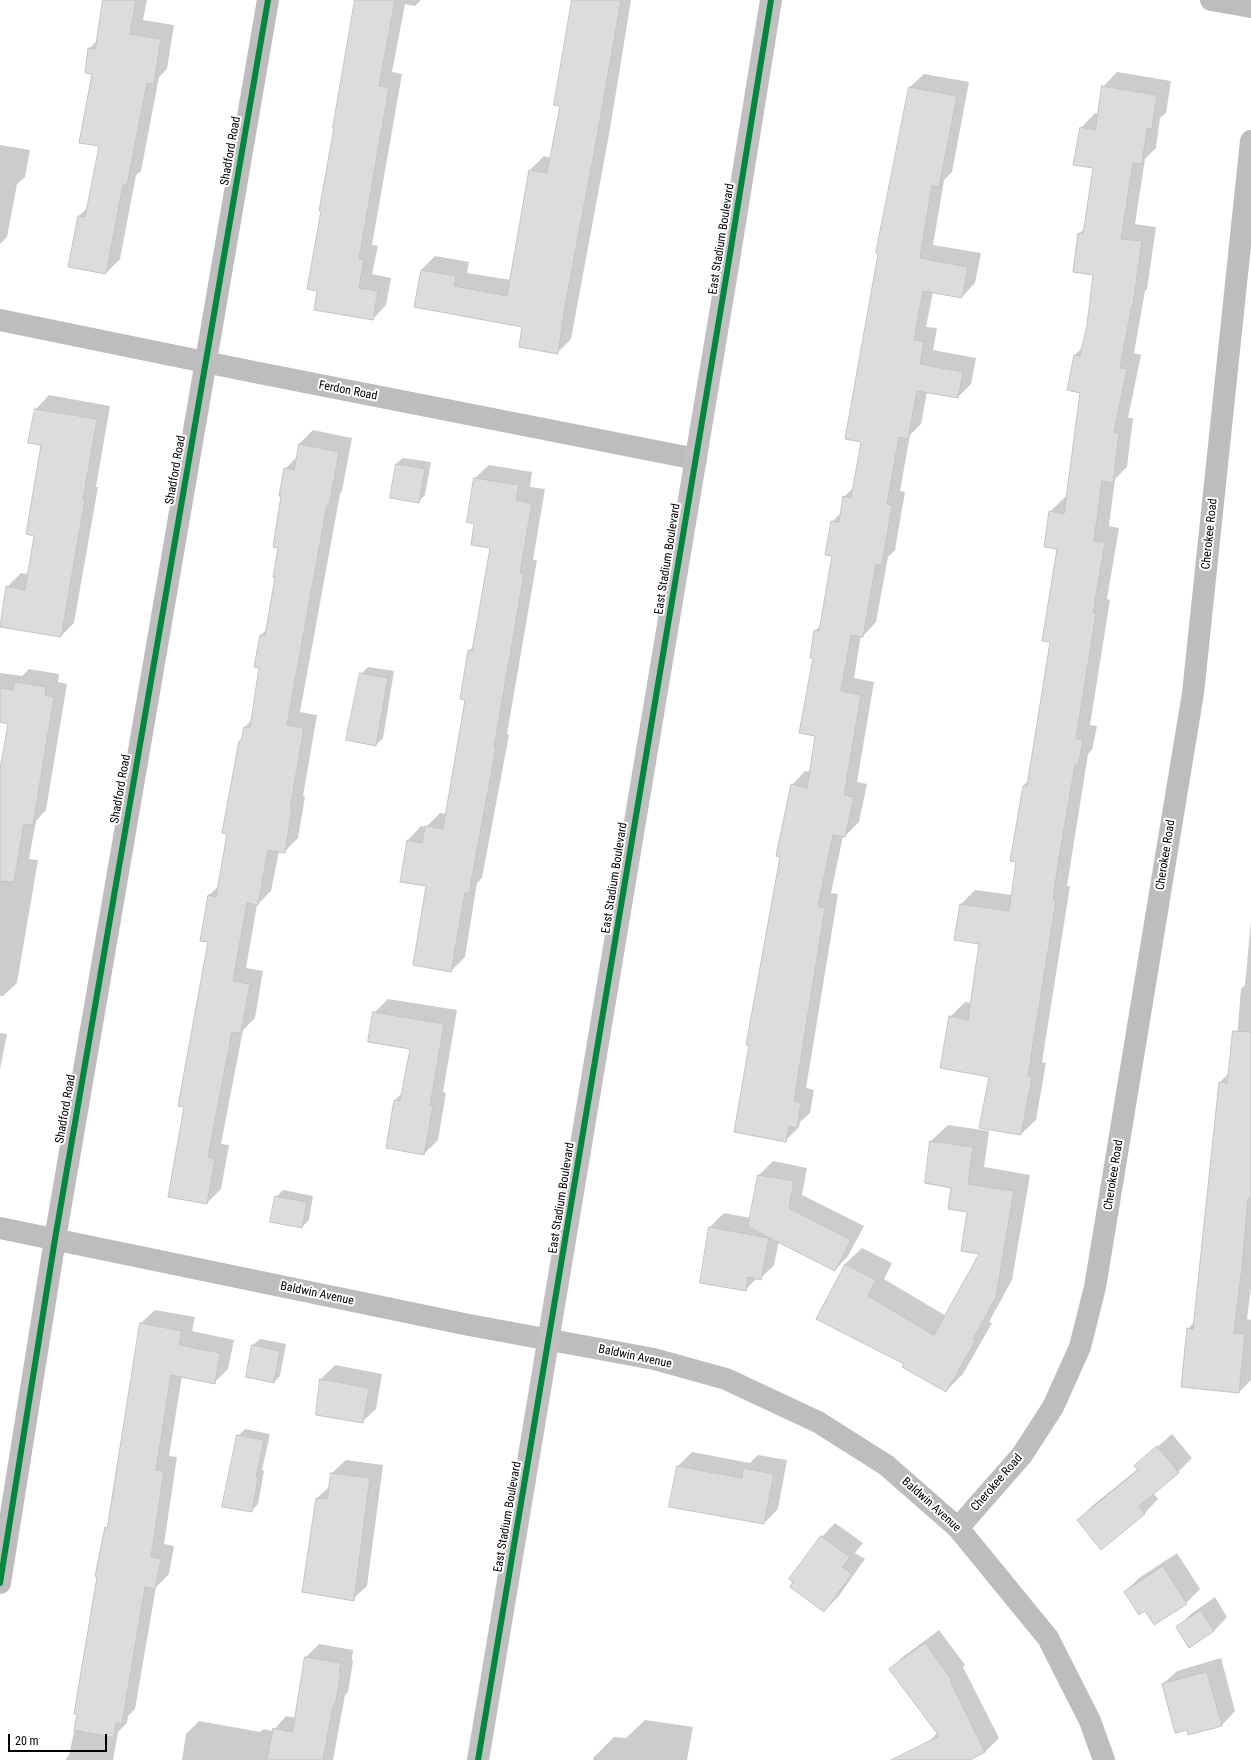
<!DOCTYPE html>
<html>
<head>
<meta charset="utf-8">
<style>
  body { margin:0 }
  #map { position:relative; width:1251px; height:1760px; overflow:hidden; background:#fff; font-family:"Roboto Condensed",sans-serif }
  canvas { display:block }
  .scale { position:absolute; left:8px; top:1734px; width:99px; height:18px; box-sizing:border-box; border:2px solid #000; border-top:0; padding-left:5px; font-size:12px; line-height:14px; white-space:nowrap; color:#000; -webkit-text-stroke:3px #fff; paint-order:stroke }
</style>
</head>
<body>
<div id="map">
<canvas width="1251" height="1760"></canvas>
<div class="scale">20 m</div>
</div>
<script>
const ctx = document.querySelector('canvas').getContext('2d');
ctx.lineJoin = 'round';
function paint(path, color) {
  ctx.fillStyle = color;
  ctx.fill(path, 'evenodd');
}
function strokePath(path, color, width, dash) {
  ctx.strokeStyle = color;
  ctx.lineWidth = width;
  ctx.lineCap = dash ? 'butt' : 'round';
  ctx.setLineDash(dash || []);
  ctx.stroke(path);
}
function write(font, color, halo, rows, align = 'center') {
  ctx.font = font + ' "Roboto Condensed",sans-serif';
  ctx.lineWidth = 4;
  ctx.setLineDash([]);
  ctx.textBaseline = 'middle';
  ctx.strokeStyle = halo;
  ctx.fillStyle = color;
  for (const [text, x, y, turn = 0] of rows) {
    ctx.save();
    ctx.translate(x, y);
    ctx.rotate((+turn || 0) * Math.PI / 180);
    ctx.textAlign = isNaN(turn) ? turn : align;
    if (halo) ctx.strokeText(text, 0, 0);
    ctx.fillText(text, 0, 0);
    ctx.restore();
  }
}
const shadow = new Path2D(`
  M104,0H147L143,20L174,25L167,69L159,77L141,171L136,175L120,259L106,273L79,216L88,207L100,145L94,73L89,49L97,41Z
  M356,0H421L415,6L405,4L392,72L402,74L372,245L378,246L372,274L391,278L386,305L373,319L315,309Z
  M573,0H631L610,129L571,339L557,353L524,326L415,306L421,270L435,256L469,262L467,273L511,280L530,170L544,156L551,158L561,105Z
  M1117,72L1171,81L1166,113L1160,118L1156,148L1145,159L1135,224L1156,227L1147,289L1145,291L1134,353L1141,355L1128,418H1133L1127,467L1115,479L1109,526L1119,528L1107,599L1110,600L1090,725L1097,726L1092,750L1088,754L1067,886H1070L1042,1062L1046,1063L1036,1120L1021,1134L981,1127L990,1076L950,1017L965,1002L971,1003L980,943L961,904L975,890L1012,895L1017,861L1023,786L1028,781L1051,641L1058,548L1050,512L1065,497H1067L1082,392L1068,390L1075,355L1083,347L1088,325L1094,274L1079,234L1085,228L1095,167L1081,128L1095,113L1098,114L1103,87Z
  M924,74L969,82L952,172L944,180L933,245L981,253L975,283L962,297L933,292L926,327L937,328L933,350L976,358L971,384L958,397L927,392L921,424L910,435L900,491L905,492L895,550L888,557L876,622L863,636L861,635L854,678L874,682L857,782L867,784L859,822L845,836H843L831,893L838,894L806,1088L814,1090L810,1113L800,1122L799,1127L786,1140L781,856L792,785L805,771L811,772L817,735L814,657L815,631L821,625L833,555L832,522L842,512L844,497L854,487L862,441L880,253L877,252L910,87Z
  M0,145L30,150L25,177L17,184L7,237L0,244Z
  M49,395L110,406L96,487H98L74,623L61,636L7,587L21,573L28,574L35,535L42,444L36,409Z
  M313,430L352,438L342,491L340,494L300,712L317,715L303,796L305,797L298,838L284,852L279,851L271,891L257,905L246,968L263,971L255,1018L243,1030L221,1144L229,1145L221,1189L207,1203L185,1106L209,941L208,896L219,886L228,833L240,741L243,738L245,727L252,720L260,667L261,635L267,629L276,576L285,469L297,457L299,444Z
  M403,458L431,462L425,495L418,502L396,464Z
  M489,465L532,472L530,487L545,489L533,560H537L507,734L509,735L482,878L477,883L465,957L451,971L427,885L408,840L421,826L426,827L440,813L446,814L466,699L469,651L474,646L491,547L475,523V478Z
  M368,667L394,671L383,738L376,745L361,674Z
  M29,669L59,674L58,682L67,684L46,810L36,821L29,859L38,860L17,983L3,996H0V775L9,723L0,721V673L22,676Z
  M1251,921V1288L1247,1319L1251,1320V1380L1239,1392L1188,1329L1195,1321L1220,1082L1229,1073L1235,1063L1241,989L1245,985Z
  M388,999L457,1010L443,1092L446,1093L438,1140L424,1154L395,1100L403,1092L411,1048L374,1013Z
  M0,1033L7,1034L0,1069Z
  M948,1125L989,1131L984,1167L1030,1175L1012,1280L989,1322L992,1323L963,1374L946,1391L905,1364L845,1264L862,1248L892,1263L884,1279L946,1316L980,1253L968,1212L952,1187L931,1141Z
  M773,1161L807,1168L802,1195L864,1226L848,1256L835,1270L779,1241L774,1265L761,1278H757L745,1290L701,1282L710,1227L724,1213L751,1218L759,1175Z
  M283,1190L313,1196L309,1220L302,1227L276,1197Z
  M155,1310L195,1317L192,1331L234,1340L228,1369L214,1383L182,1376L169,1456L177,1457L164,1544L174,1546L169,1574L156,1587L135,1709L128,1716L127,1723L118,1732L113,1760H65L69,1755L78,1714L106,1528L109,1525L141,1323Z
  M260,1339L286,1344L280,1376L274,1382L247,1377L253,1345Z
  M335,1365L382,1374L376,1409L362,1422L317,1414L321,1379Z
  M245,1429L270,1434L262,1470L264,1471L258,1504L251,1511L238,1436Z
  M1172,1434L1192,1458L1178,1472L1153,1493L1158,1499L1145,1513L1101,1548L1079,1520L1092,1506L1138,1469L1136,1466Z
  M692,1452L750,1463L758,1455L787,1460L778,1509L764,1523L678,1466Z
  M346,1460L383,1465L367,1586L353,1599L317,1498L330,1486L332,1473Z
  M835,1523L863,1543L855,1553L865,1559L838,1597L824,1611L822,1537Z
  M1177,1553L1200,1589L1186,1603L1154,1624L1146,1610L1125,1592L1139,1578Z
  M1215,1597L1227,1617L1214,1631L1177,1628L1191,1614Z
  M939,1630L965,1665L963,1667L999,1738L985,1752L968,1760H936L928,1743L937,1733L890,1669L904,1656Z
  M319,1644L353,1650L352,1660L353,1661L348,1692L345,1695L333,1760H182L186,1734L199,1721L260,1732L264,1729L273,1731L286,1716L296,1718L306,1657Z
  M1221,1658L1235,1711L1222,1725L1187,1728L1163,1684L1177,1671Z
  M645,1720L693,1727L687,1760H593L594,1757L614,1737L626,1738Z`);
const building = new Path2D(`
  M103,0H136L130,34L161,39L154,84L147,83L127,185H123L106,274L68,267L78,216L85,217L99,146L79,143L92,74L85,73L88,48L95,49Z
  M355,0H395L379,86L389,87L359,259L364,260L359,288L378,291L373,320L314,310L317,291L307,289L321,211H319L334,128H333Z
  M572,0H621L596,143L565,306L558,354L519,347L522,327L414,307L421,270L456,276L454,286L507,296L529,170L547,173L560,106L554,105Z
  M1102,86L1157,95L1152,129L1147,128L1142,164L1133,163L1121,239L1142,241L1133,305H1132L1120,368L1127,369L1114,432L1119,433L1113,483L1102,481L1094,541L1105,542L1093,613L1096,614L1076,739L1083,740L1078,766L1075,765L1058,864L1053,900L1056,901L1028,1076L1032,1077L1021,1135L979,1128L989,1077L940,1068L949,1016L968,1020L979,944L954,940L960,904L1009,911L1016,862L1010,861L1023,786H1027L1050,642L1042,641L1057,549L1044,547L1049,511L1064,514L1080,393L1067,390L1074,355L1080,356L1087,325L1093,275L1073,272L1078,233L1083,234L1093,168L1073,165L1080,127L1095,130Z
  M909,87L957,96L939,187L932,185L920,258L968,267L962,298L923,291L914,340L924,342L920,364L963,372L958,398L917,391L908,439L899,437L887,504L892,505L882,565L876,564L863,637L851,635L841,691L861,695L844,795L854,797L845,837L833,835L818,906L825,908L794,1101L801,1103L797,1128L789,1126L786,1142L734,1132L749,1045H746L780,857L776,856L791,784L807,788L815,736L799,733L813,658H810L814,630L819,631L832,556L825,555L831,521L839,522L843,496L851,498L861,442L845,439L878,254L876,253Z
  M35,409L97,419L83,500H85L61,637L0,627L6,586L25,590L34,536L26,534L41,445L28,443Z
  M299,444L339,452L329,506L327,505L287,725L304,728L290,810H292L285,853L268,850L258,905L247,903L233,981L250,984L241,1033L232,1032L208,1157L215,1159L207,1204L168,1197L184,1107L178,1106L208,942L200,941L208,895L216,897L227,834L222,833L239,741H241L244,727H250L259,668L254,667L260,635L265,636L275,577H273L278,548L273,547L281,496H279L284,468L294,470Z
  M396,464L425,469L419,503L390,498Z
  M474,478L519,485L516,500L532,503L520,573L524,574L494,748H496L469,893H465L451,972L413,965L426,886L400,882L407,840L422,843L425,826L443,829L465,700L460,699L468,650L472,651L490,548L471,545L474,524L467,522Z
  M360,673L388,678L376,746L346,740Z
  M15,682L46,687L45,695L54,697L33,825L24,824L14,882L0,881V769L8,724L0,722V688L13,690Z
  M373,1012L444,1024L430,1106H433L424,1155L386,1148L394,1100L400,1101L410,1049L368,1042Z
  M1233,1031L1251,1032V1199L1248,1198L1242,1267L1234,1333L1245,1334L1239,1393L1181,1387L1187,1328L1193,1329L1219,1082L1227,1083Z
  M930,1141L973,1147L968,1184L1014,1191L996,1297L973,1339L976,1340L946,1392L902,1367L904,1364L816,1319L845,1264L876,1280L868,1296L934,1335L979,1254L961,1251L967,1212L948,1209L951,1188L925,1183Z
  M758,1175L794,1181L789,1208L851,1240L835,1271L748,1227Z
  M275,1196L307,1202L302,1228L270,1222Z
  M709,1227L769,1238L761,1280L748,1277L746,1291L700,1283Z
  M140,1323L182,1331L179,1345L220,1353L215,1384L171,1375L156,1470L164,1471L151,1557L161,1559L155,1589L145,1587L122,1724L116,1723L114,1738L74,1730L77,1714H74L97,1577L95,1576L105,1527L107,1528Z
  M252,1345L280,1351L274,1383L246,1377Z
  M320,1379L369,1388L363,1423L316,1415Z
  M237,1435L264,1440L256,1477H258L252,1512L222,1507Z
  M1157,1446L1179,1473L1139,1506L1145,1514L1101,1550L1077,1520L1138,1470L1134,1466Z
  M677,1466L742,1478L743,1468L774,1474L764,1524L669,1507Z
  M331,1473L370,1478L354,1601L302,1592L316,1498L327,1499Z
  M821,1536L850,1557L842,1567L852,1574L824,1612L790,1587L793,1582L789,1579Z
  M1163,1566L1187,1604L1154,1625L1145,1611L1139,1615L1124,1592Z
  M1201,1610L1214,1631L1189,1648L1176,1627Z
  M925,1643L952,1680L950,1681L985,1752L970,1760H891L939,1736L889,1669Z
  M305,1657L341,1663L339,1673H341L335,1706H333L323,1760H267L273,1728L292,1732Z
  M1207,1672L1222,1726L1188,1735L1187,1730L1175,1733L1162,1684Z`);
const street = new Path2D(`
  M1211,0L1251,7
  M0,320L249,371L696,459
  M0,1228L469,1325L654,1359L726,1379L818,1422L886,1465L958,1528L1048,1638L1090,1721L1104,1760
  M958,1528L1022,1455L1053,1407L1080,1347L1095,1287L1193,693L1251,141
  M0,1583L55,1239L268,0`);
const secondary = new Path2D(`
  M478,1760L728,266L771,0`);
const cycleway = new Path2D(`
  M0,1583L55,1239L268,0
  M478,1760L728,266L771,0`);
const streetNames = [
  ["Shadford Road",231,151,-80],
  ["East Stadium Boulevard",722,239,-81],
  ["Ferdon Road",348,391,11],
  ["Shadford Road",176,470,-80],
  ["Cherokee Road",1210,534,-84],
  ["East Stadium Boulevard",668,559,-81],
  ["Shadford Road",121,789,-80],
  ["Cherokee Road",1166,855,-81],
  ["East Stadium Boulevard",615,878,-81],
  ["Shadford Road",66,1109,-80],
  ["Cherokee Road",1114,1175,-81],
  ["East Stadium Boulevard",562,1198,-81],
  ["Baldwin Avenue",317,1294,12],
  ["Baldwin Avenue",635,1357,12],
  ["Cherokee Road",997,1483,-49],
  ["Baldwin Avenue",931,1505,42],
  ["East Stadium Boulevard",508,1517,-80]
];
paint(shadow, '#0003');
paint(building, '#dcdcdc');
strokePath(building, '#c4c4c4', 1);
strokePath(street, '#bdbdbd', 22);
strokePath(secondary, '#c0c0c0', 22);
strokePath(cycleway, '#00873e', 6);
write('12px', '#000', '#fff', streetNames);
</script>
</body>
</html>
